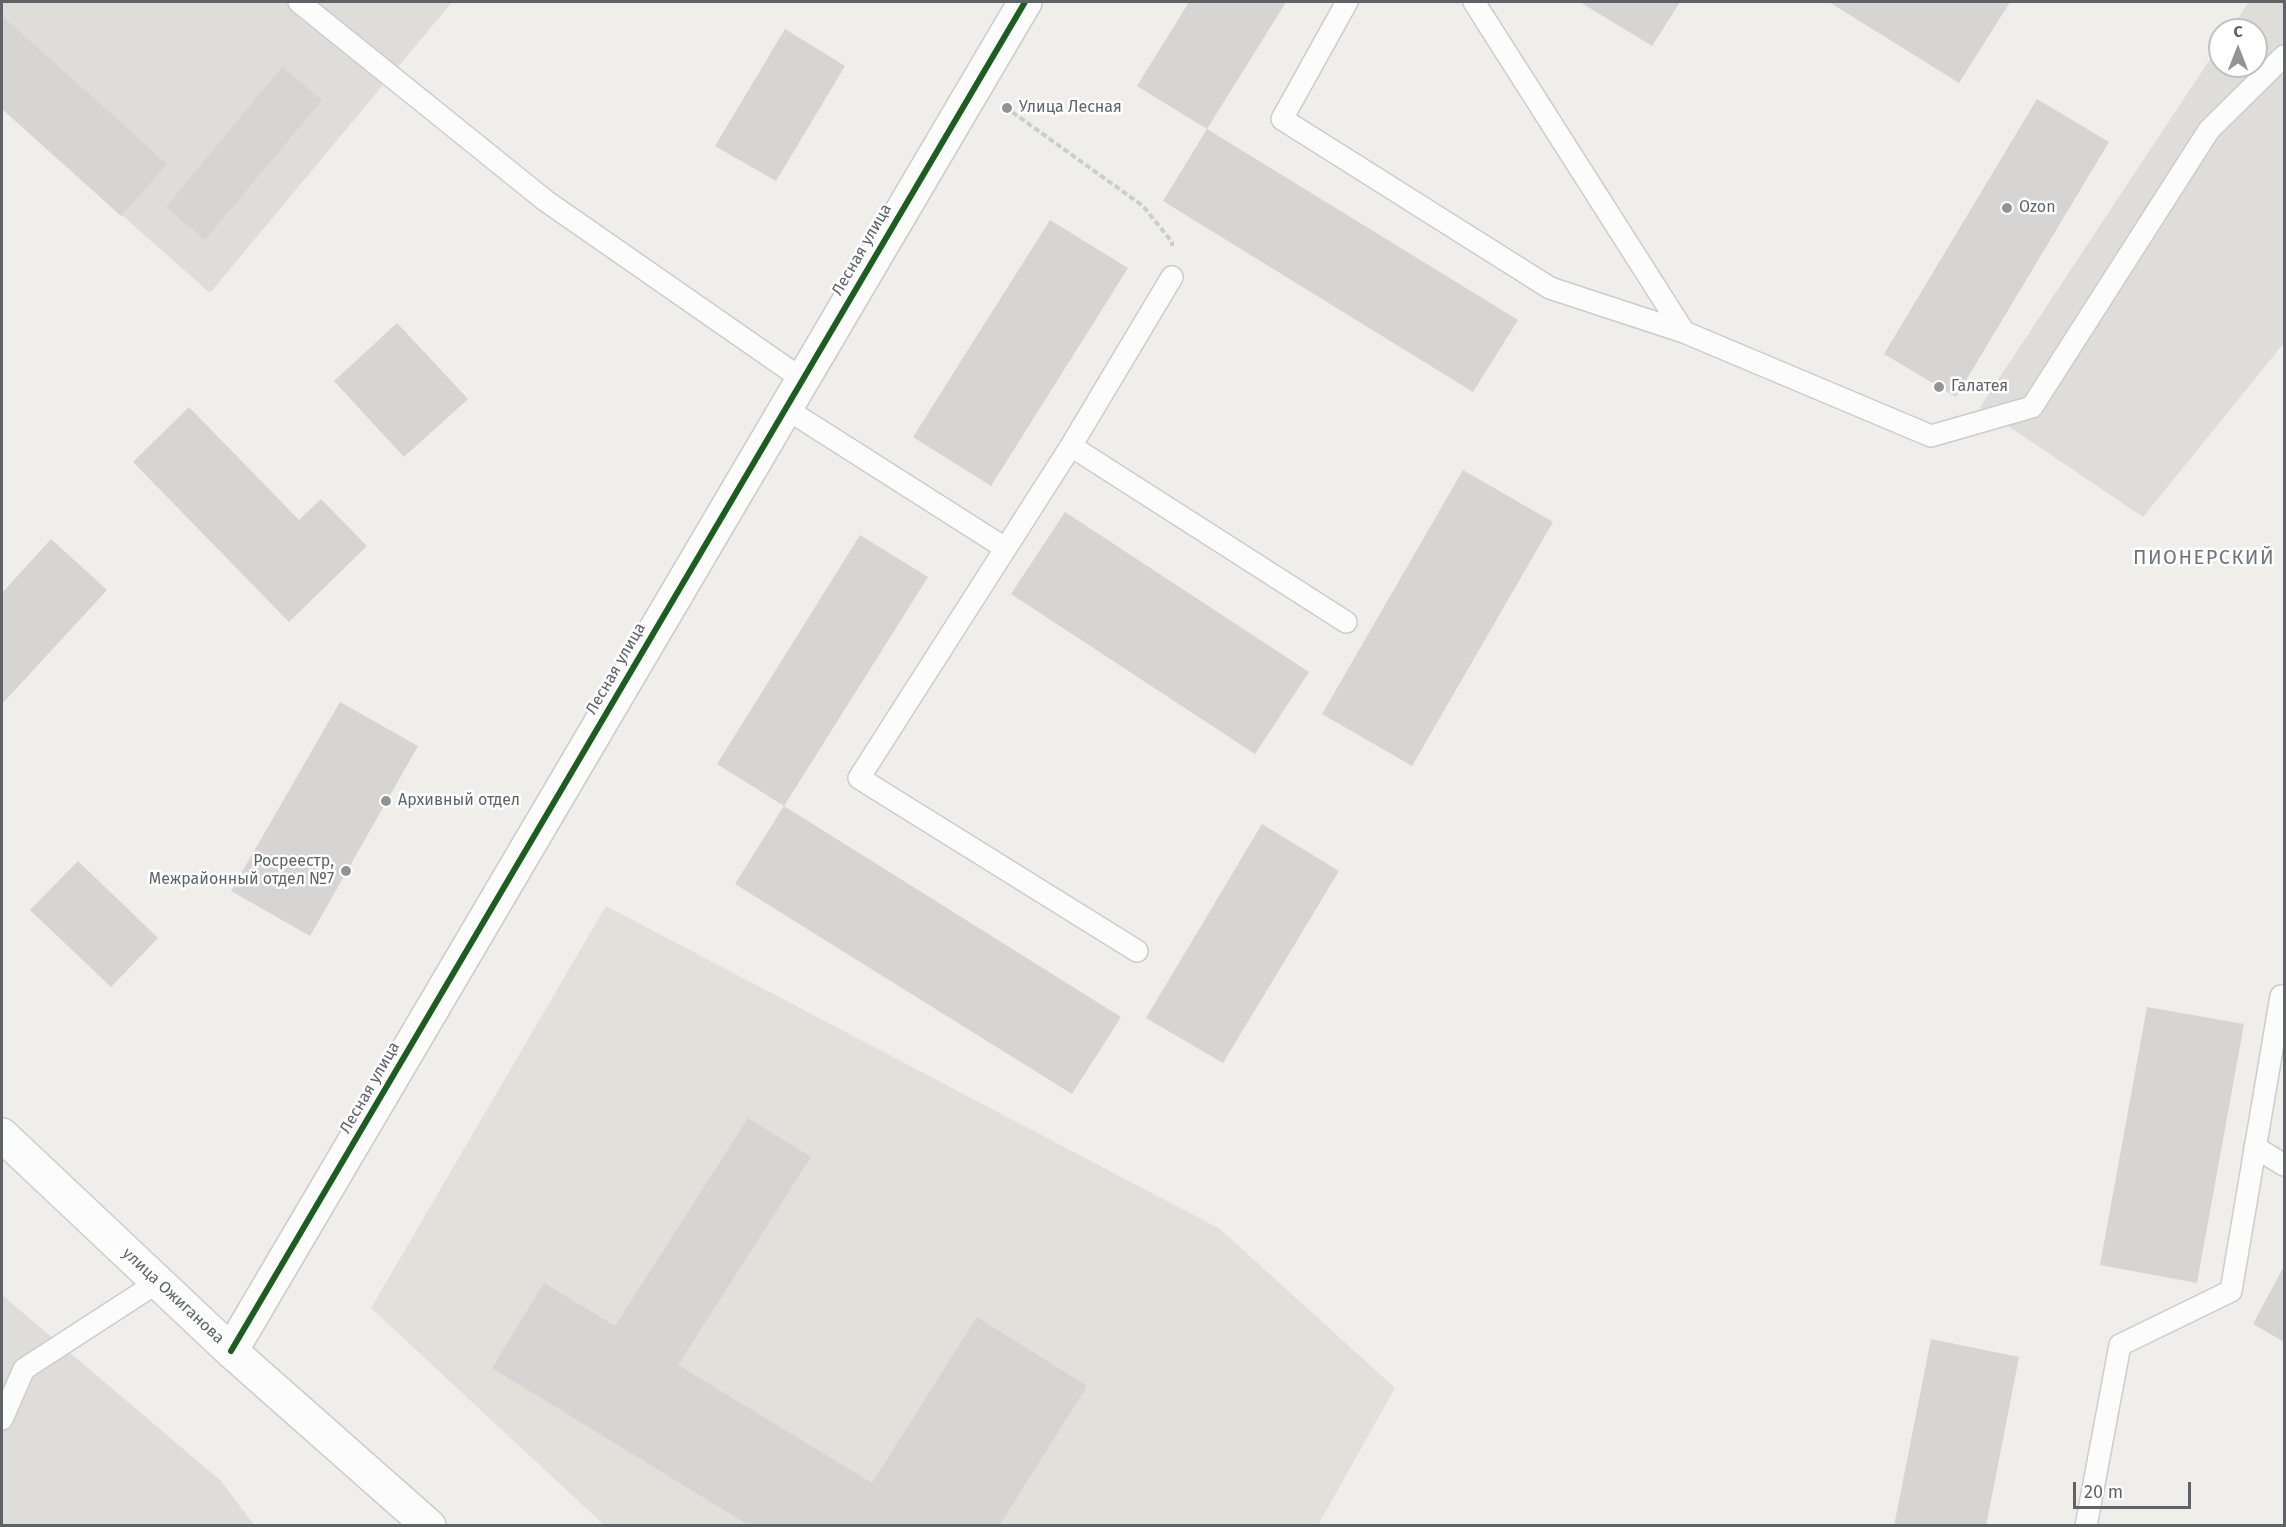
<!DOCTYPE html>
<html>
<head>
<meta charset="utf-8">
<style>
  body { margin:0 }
  #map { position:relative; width:2286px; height:1527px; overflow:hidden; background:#efeeea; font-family:"Fira Sans",sans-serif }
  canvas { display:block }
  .frame { position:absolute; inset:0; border:3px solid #5f6368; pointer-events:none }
  .north { position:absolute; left:2208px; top:18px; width:60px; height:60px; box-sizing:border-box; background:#fff; border:2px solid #bfc1c3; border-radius:50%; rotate:0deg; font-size:16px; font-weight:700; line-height:24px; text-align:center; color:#5f6368 }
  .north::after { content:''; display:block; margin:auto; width:21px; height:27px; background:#919496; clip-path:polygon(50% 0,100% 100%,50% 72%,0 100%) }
  .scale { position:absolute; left:2073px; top:1482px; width:118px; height:27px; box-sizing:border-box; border:3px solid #5f6368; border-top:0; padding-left:8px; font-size:18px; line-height:21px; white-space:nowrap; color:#5f6368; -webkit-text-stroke:4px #fff; paint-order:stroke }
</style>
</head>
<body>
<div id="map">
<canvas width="2286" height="1527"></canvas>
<div class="frame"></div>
<div class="north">С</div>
<div class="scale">20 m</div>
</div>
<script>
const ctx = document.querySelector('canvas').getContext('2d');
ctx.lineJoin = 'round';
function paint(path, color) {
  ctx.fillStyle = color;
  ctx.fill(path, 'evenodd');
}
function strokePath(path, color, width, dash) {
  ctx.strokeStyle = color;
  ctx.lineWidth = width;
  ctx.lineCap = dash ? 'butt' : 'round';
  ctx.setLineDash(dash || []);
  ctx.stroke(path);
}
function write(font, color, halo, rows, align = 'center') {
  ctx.font = font + ' "Fira Sans",sans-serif';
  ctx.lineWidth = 5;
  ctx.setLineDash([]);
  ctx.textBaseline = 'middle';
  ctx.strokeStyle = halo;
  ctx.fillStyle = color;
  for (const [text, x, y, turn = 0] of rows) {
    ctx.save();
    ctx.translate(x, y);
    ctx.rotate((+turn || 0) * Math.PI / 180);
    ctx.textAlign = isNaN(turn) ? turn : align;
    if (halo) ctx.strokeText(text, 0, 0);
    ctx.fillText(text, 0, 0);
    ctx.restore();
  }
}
const industrial = new Path2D(`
  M2,2H452L210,293L2,109Z
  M2249,2H2284V343L2143,517L1980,407L2220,44V66H2256V30H2230Z
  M2,1295L221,1481L254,1525H2Z`);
const education = new Path2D(`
  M606,906L1220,1229L1395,1388L1318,1525H604L371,1308Z`);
const building = new Path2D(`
  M1189,2H1286L1207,129L1137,86Z
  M1580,2H1680L1652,46Z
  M1829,2H2010L1959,83Z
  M2,16L167,164L121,216L2,109Z
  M785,29L845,66L776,181L715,146Z
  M282,67L322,100L205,240L166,207Z
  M2037,99L2109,142L1956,397L1884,354Z
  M1207,129L1518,320L1473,392L1163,201Z
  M1050,220L1128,268L991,486L913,437Z
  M397,323L468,399L404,457L334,381Z
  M189,407L299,520L321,499L367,546L289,622L133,462Z
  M1463,470L1553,522L1412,766L1322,714Z
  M1065,512L1309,672L1255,754L1011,594Z
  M860,535L928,577L784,806L717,764Z
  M51,539L107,590L2,704V593Z
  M340,702L418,746L310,936L231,891Z
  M784,806L1121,1017L1072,1094L735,884Z
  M1262,824L1339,871L1223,1063L1146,1018Z
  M78,861L158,938L111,987L30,910Z
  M2147,1007L2244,1024L2197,1283L2100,1265Z
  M748,1118L811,1157L678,1365L872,1483L977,1317L1087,1386L999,1526H750L492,1368L544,1283L615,1326Z
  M2284,1266V1342L2253,1324Z
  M1931,1339L2019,1357L1986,1526H1894Z`);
const path = new Path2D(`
  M1005,107L1143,206L1172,242V246`);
const service = new Path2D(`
  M299,2L546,201L802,379
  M1347,2L1282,119L1550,288L1684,332
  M1474,2L1684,332L1931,436L2032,407L2209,130L2284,56
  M785,408L1005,548
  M1071,446L1346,622
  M1137,951L859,778L1071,446L1172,277
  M2255,1147L2284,1165
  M2,1419L24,1369L158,1282
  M2086,1526L2120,1345L2231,1291L2281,996`);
const minor = new Path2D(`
  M231,1351L1025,2`);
const tertiary = new Path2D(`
  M2,1135L231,1351L429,1526`);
const cycleway = new Path2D(`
  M231,1351L1025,2`);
const markers = [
  [1007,108,6,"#919496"],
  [2007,208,6,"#919496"],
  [1939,387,6,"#919496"],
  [386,801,6,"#919496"],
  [346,871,6,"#919496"]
];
const poiNames = [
  ["Улица Лесная",1019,108],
  ["Ozon",2019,208],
  ["Галатея",1951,387],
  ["Архивный отдел",398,801],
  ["Росреестр,",334,862,"right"],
  ["Межрайонный отдел №7",334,880,"right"]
];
const streetNames = [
  ["Лесная улица",862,250,-60],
  ["Лесная улица",616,669,-60],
  ["Лесная улица",370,1088,-60],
  ["улица Ожиганова",173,1296,43]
];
const quarterNames = [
  ["ПИОНЕРСКИЙ",2204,558]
];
paint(industrial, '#dfddda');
paint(education, '#e2e0da');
paint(building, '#d6d5d3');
strokePath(service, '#cbcccc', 24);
strokePath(minor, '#cbcccc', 36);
strokePath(tertiary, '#cbcccc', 36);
strokePath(path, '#cacfcc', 4, [6, 3]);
strokePath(service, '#fdfcfc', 21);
strokePath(minor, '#fdfcfc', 33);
strokePath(tertiary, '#fdfcfc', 33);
strokePath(cycleway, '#1b5e20', 6);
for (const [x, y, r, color] of markers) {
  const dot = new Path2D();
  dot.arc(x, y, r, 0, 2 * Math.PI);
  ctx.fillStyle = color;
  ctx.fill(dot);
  strokePath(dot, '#fff', 2);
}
write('16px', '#5f6368', '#fff', poiNames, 'left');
write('16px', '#5f6368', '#fff', streetNames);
ctx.letterSpacing = '1.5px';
write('20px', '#70757a', '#fff', quarterNames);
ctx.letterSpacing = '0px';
</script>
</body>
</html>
